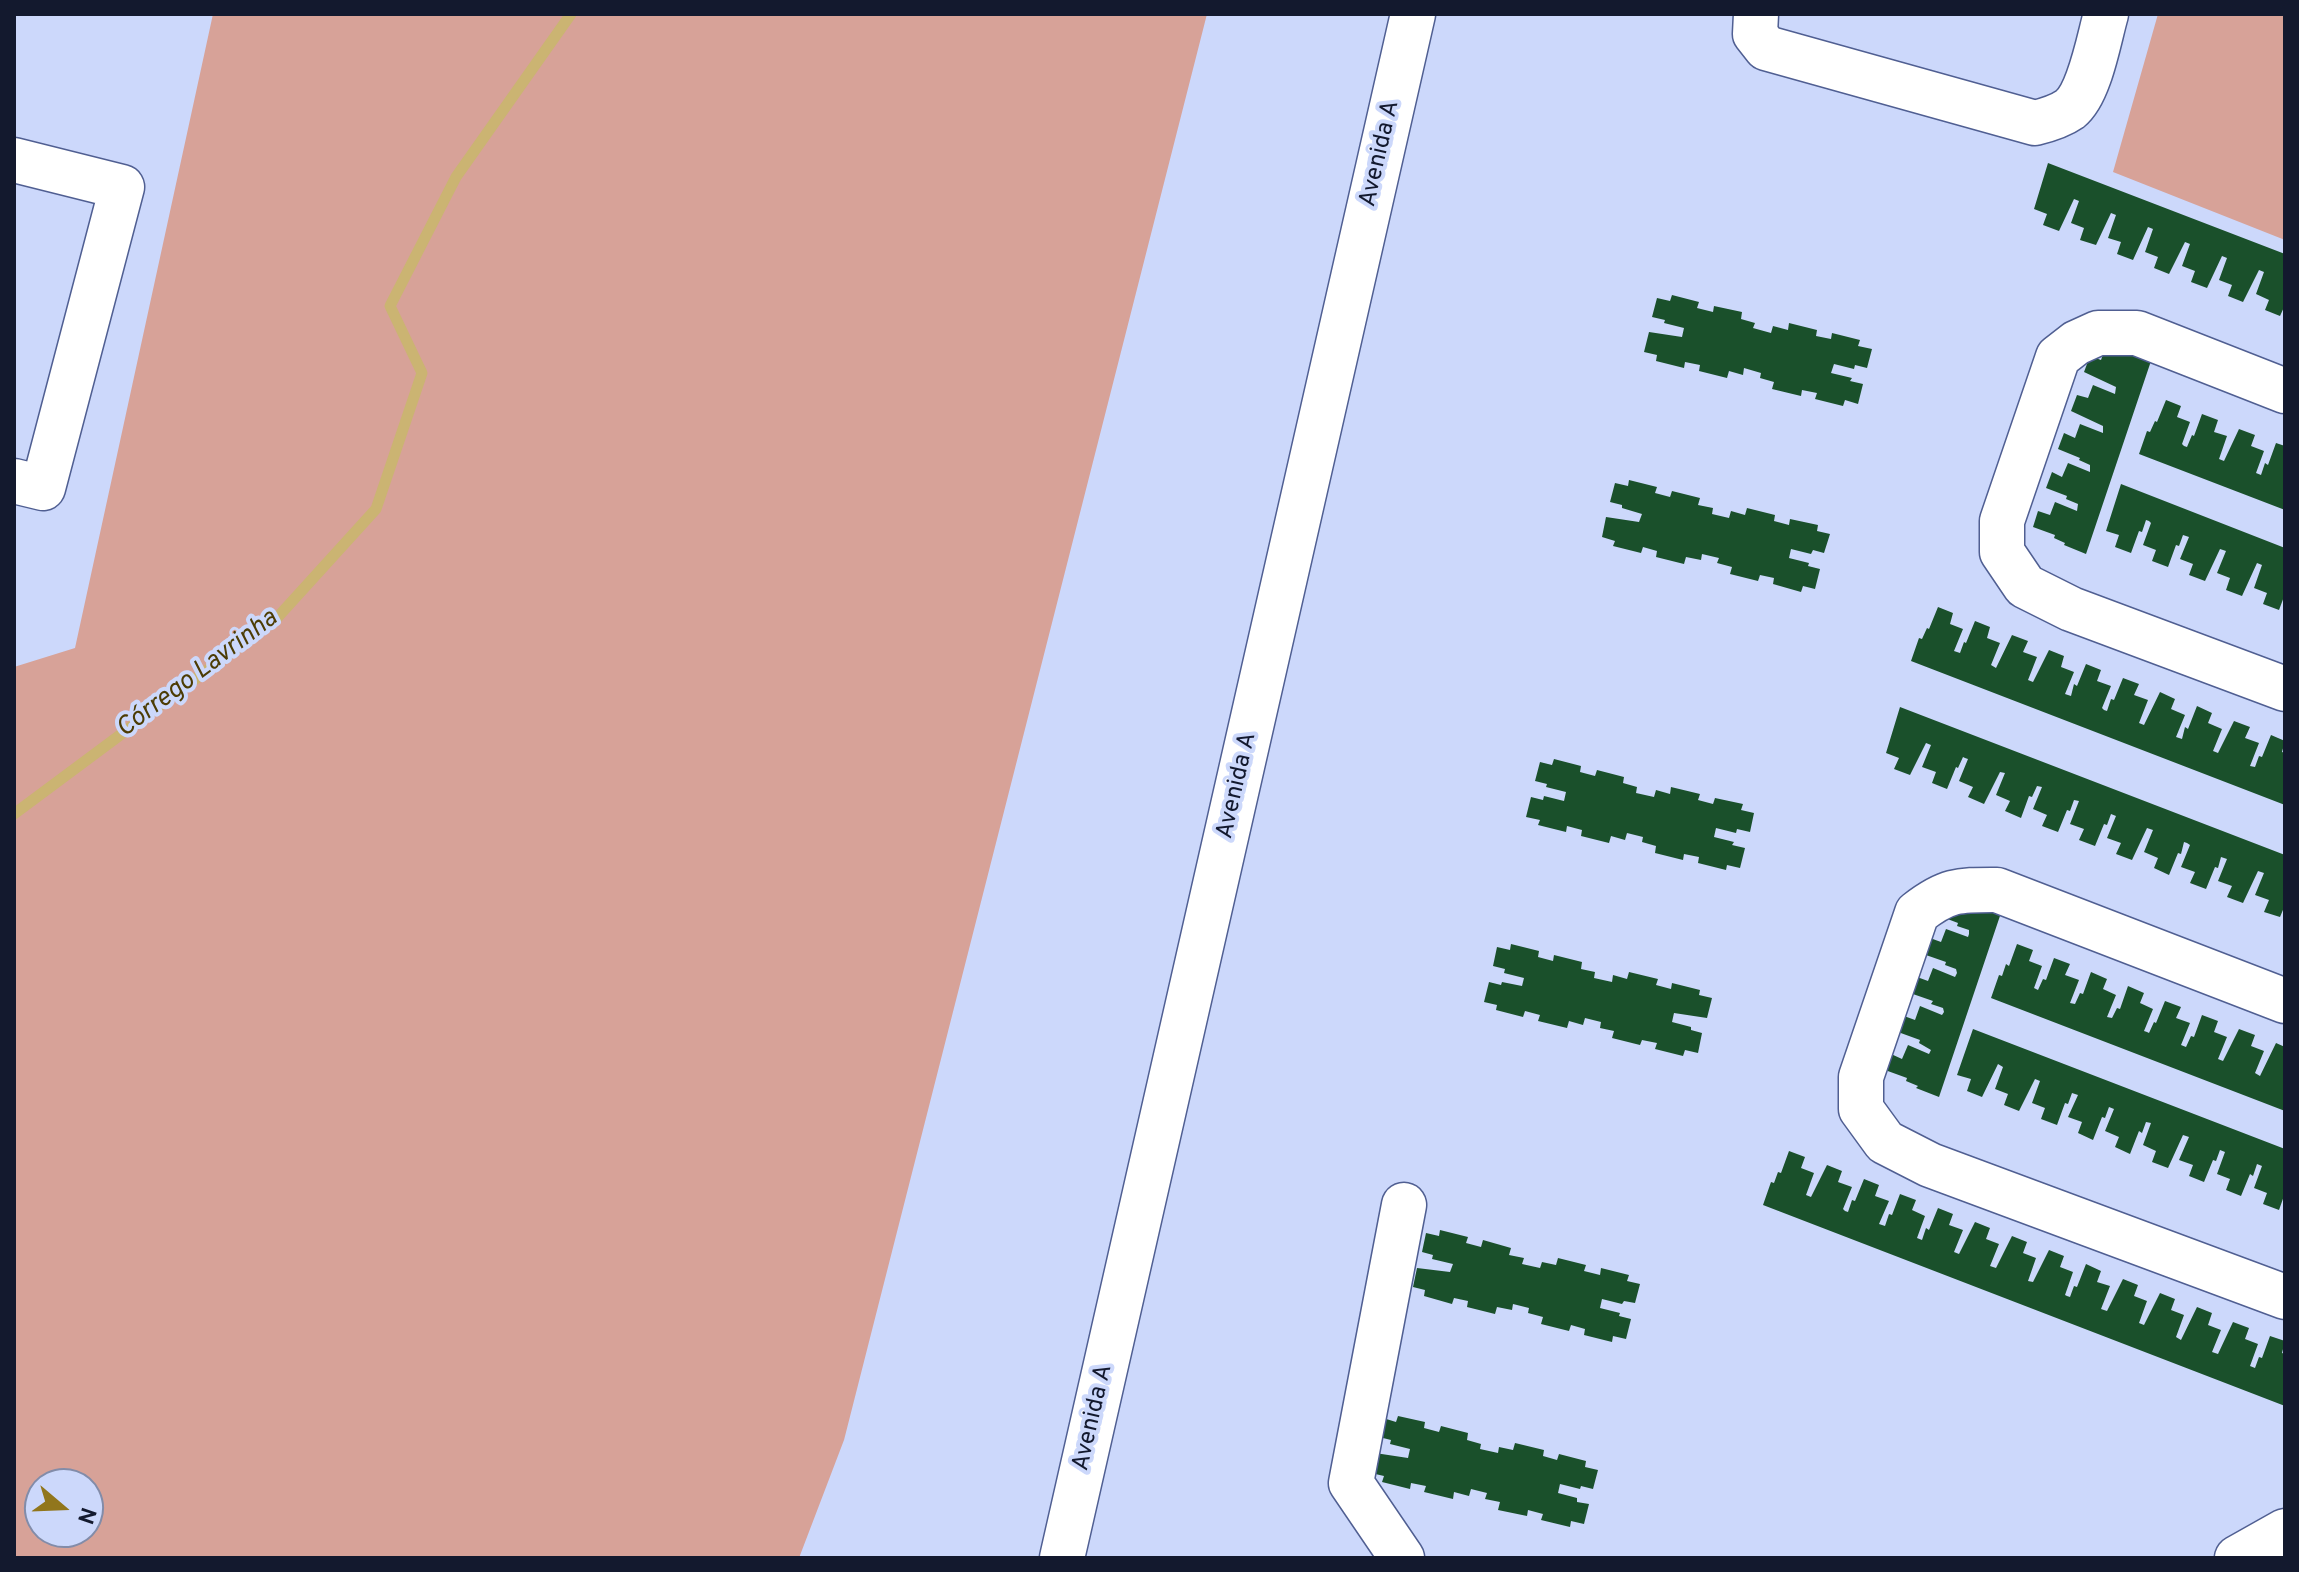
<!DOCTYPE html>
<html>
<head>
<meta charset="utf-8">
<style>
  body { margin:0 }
  #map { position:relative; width:2299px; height:1572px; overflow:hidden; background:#ccd8fb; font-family:Overpass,sans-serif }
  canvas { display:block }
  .frame { position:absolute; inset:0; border:16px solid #13192e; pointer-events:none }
  .north { position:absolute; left:24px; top:1468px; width:80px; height:80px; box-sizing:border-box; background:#ccd8fb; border:2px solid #828ca9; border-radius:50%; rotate:109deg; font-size:22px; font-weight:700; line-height:32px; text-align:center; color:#13192e }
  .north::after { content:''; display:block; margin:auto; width:28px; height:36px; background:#91761c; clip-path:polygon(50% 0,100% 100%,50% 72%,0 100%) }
</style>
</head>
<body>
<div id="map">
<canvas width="2299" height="1572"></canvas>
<div class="frame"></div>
<div class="north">N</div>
</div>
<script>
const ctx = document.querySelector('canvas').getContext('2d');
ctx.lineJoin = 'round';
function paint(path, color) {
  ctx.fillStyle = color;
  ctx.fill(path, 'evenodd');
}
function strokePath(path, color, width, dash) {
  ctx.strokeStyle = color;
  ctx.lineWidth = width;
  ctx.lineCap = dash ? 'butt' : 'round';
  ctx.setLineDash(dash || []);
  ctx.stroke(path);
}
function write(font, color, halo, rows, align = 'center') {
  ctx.font = font + ' Overpass,sans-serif';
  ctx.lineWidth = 8;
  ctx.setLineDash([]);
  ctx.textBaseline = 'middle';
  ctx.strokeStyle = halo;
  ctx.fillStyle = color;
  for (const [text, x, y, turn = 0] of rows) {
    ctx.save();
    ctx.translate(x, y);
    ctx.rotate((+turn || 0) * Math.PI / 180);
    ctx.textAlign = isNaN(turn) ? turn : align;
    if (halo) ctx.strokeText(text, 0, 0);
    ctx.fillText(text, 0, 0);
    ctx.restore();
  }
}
const green = new Path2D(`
  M213,14H1207L844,1440L799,1558H14V667L75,648ZM40,1484H88V1532H40Z
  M2158,14H2285V240L2113,172Z`);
const stream = new Path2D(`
  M14,814L276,619L376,509L422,373L390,306L456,177L571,14`);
const building = new Path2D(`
  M2048,163L2285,254V305L2280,316L2265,310L2269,300L2256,294L2264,272L2259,270L2243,302L2228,296L2232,285L2219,280L2227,258L2222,256L2207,288L2191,282L2195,271L2182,266L2190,244L2185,242L2169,274L2154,268L2158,257L2145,252L2153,229L2148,227L2133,260L2117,254L2121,242L2108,238L2116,215L2111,213L2096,245L2080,240L2084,228L2071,223L2079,201L2074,199L2059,231L2043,225L2047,214L2034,209Z
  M1672,295L1699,302L1697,308L1713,312L1714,306L1742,312L1741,319L1755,323L1753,328L1771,333L1773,326L1788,330L1789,323L1817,330L1816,336L1831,339L1832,333L1860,340L1858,346L1872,349L1867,368L1855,365L1854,369L1834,364L1831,373L1852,378L1850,381L1863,384L1858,404L1845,400L1843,406L1815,399L1817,393L1802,390L1801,396L1772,389L1774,382L1760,378L1761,373L1744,368L1743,375L1729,371L1727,378L1699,371L1700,365L1685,362L1684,368L1656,361L1657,355L1644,352L1649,332L1682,337L1684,328L1664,323L1665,320L1652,317L1657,298L1670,301Z
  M2106,346L2151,361L2086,554L2064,545L2065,543L2054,538L2055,535L2033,527L2038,511L2050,515L2055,502L2077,511L2078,504L2066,499L2067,496L2046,488L2052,472L2062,477L2068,463L2090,472V465L2079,460L2080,458L2058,449L2064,433L2075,438L2080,424L2103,433V426L2071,411L2077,395L2088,398L2093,385L2115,394L2116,387L2084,372L2090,356L2101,360Z
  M2166,400L2181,406L2177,417L2190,422L2182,444L2184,446L2187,447L2192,435L2194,436L2202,414L2218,420L2214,432L2227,436L2219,459L2224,461L2239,429L2255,435L2251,446L2264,451L2256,473L2261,475L2265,463L2268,465L2276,443L2285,446V510L2139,454L2147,431L2150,432L2155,421L2157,422Z
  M1629,480L1657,487L1655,493L1670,497L1672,491L1700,498L1698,505L1713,508L1712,514L1729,518L1731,511L1745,515L1747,508L1775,515L1774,521L1789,525L1790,519L1818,525L1817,531L1830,534L1824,553L1813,550L1811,554L1791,549L1789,558L1809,563L1808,566L1820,569L1815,589L1803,586L1801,592L1773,584L1774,578L1760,575L1758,581L1730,574L1732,567L1717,563L1719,558L1702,554L1701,560L1686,557L1684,564L1656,557L1657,551L1643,547L1641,553L1613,546L1615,541L1602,537L1606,517L1639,522L1642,514L1622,508V505L1610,502L1615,483L1628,486Z
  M2121,484L2285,548V594L2279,610L2263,604L2267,593L2254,588L2262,565L2257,563L2242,596L2226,590L2230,578L2217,573L2226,551L2220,549L2205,581L2189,575L2193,564L2180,559L2189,537L2183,535L2179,546L2176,545L2168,567L2152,561L2156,550L2143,545L2151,523L2149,521L2146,520L2142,532L2139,531L2131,553L2115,547L2119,535L2106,531Z
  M1938,607L1953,613L1950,624L1963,629L1954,651L1960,653L1964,642L1966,643L1975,621L1990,627L1987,638L2000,643L1991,665L1996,668L2012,635L2028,641L2023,652L2037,657L2028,680L2033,682L2049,650L2064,656L2061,667L2074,672L2065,694L2071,696L2074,684L2077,686L2086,664L2101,670L2097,681L2111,686L2102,708L2104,710L2107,711L2111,699L2114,700L2123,678L2139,684L2134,695L2148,700L2139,723L2144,725L2160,692L2175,699L2171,709L2185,715L2176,737L2182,739L2185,727L2188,729L2197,706L2212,713L2208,723L2222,729L2213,751L2218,753L2234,721L2250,727L2245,738L2259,743L2250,766L2255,767L2259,756L2262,757L2271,735L2285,741L2282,752L2285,753V805L1911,661L1919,638L1922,639L1927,628L1929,629Z
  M1900,707L2285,855V905L2280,917L2264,912L2269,900L2255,895L2264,873L2258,871L2243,903L2227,897L2232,886L2218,881L2227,859L2221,857L2218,868L2215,867L2206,889L2190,883L2195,872L2181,867L2190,845L2187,843L2184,842L2181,854L2178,853L2169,875L2154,868L2158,858L2144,852L2153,830L2147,828L2132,860L2116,854L2121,843L2107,838L2116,816L2111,814L2107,825L2104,824L2095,846L2079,840L2084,829L2070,824L2079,801L2074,800L2070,811L2067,810L2058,832L2042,826L2047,815L2033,809L2042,787L2037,786L2032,797L2029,796L2021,818L2005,811L2010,801L1996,795L2005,773L2000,772L1984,804L1968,797L1973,787L1959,781L1968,759L1965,758L1963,757L1958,768L1956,767L1947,789L1932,783L1936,772L1922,767L1931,745L1926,743L1910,775L1894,769L1899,758L1886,753Z
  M1554,759L1581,766L1580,772L1595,776L1597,770L1624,777L1623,783L1637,787L1636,793L1654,797L1656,790L1670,794L1671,787L1700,794L1698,800L1713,804L1715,798L1743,804L1741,810L1754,813L1750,832L1737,829L1736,833L1716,828L1714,837L1734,842L1732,845L1745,848L1740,868L1727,865L1726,870L1698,863L1699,857L1684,854L1683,860L1655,853L1656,846L1642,842L1643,837L1627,833L1625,840L1611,836L1609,843L1581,836L1582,830L1567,826L1566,832L1538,825L1540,820L1526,817L1531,797L1543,800L1544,796L1564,801L1566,792L1546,787L1547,784L1535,781L1540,762L1552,765Z
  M2004,904L1939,1097L1916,1088L1918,1086L1906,1081L1907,1078L1885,1070L1891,1054L1902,1059L1908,1045L1929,1054L1931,1050L1919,1043L1920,1040L1898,1032L1904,1016L1915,1020L1920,1006L1942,1015L1944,1012L1943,1008L1931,1004L1933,1001L1910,993L1917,977L1928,981L1933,968L1955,977L1957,973L1956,969L1945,965L1946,962L1923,954L1930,938L1941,942L1946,929L1968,937L1969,934V930L1957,926L1958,923L1937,915Z
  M1511,944L1539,951L1538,957L1553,961L1554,955L1582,962L1581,969L1595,972L1594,978L1612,982L1613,975L1627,979L1629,972L1658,979L1656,985L1671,989L1672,983L1700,990L1699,995L1712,998L1707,1018L1674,1013L1672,1022L1691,1027V1030L1702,1033L1698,1053L1685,1050L1683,1056L1655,1049L1657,1043L1642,1040L1640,1045L1612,1038L1614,1031L1600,1028L1601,1022L1585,1018L1583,1025L1569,1021L1567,1028L1538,1021L1540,1015L1525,1011L1523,1017L1496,1010L1497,1005L1484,1002L1489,982L1501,985L1502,982L1522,986L1524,978L1504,973L1505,969L1493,966L1497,947L1510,950Z
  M2017,944L2033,950L2029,961L2042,966L2034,988L2038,990L2043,979L2046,980L2054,958L2070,964L2065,975L2079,980L2070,1003L2075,1004L2080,993L2083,994L2091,972L2107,979L2103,989L2116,995L2107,1017L2112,1018L2117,1008L2120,1009L2128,986L2144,993L2140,1003L2153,1009L2144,1031L2147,1032L2149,1033L2154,1022L2156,1023L2165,1001L2181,1007L2176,1018L2190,1023L2181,1045L2186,1047L2191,1036L2194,1037L2202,1015L2218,1021L2214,1032L2227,1037L2218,1059L2223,1061L2239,1029L2255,1035L2251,1046L2264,1051L2255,1073L2260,1076L2276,1043L2285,1047V1111L1991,998L1999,975L2002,976L2006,964L2009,966Z
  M1973,1029L2285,1149V1193L2279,1210L2263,1204L2267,1193L2254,1188L2262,1166L2257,1164L2253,1176L2250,1174L2241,1196L2226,1190L2230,1179L2217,1174L2225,1152L2220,1150L2216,1161L2213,1160L2204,1182L2189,1176L2193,1165L2179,1160L2189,1137L2183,1135L2168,1168L2152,1162L2156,1151L2143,1145L2151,1123L2146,1122L2142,1133L2139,1131L2130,1154L2115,1147L2119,1137L2105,1131L2114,1109L2109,1107L2105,1118L2102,1117L2093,1140L2078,1133L2082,1122L2068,1117L2078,1095L2072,1093L2068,1104L2065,1103L2057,1125L2041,1119L2045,1108L2032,1103L2040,1081L2035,1079L2019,1111L2004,1105L2008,1094L1995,1089L2003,1067L1998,1064L1982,1097L1967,1091L1971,1079L1957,1075Z
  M1789,1151L1805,1157L1801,1168L1814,1173L1806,1195L1811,1197L1827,1165L1842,1171L1838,1182L1852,1187L1843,1209L1845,1211L1848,1212L1852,1200L1855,1201L1864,1179L1879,1185L1875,1196L1889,1201L1879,1224L1885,1226L1889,1214L1892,1215L1900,1194L1916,1200L1912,1210L1925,1216L1917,1238L1922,1240L1926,1228L1929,1230L1938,1208L1953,1214L1949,1225L1963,1230L1954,1252L1959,1254L1975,1222L1990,1228L1986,1239L1999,1244L1990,1266L1996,1268L2012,1236L2027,1242L2023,1253L2036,1258L2028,1281L2033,1282L2049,1250L2064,1256L2060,1267L2073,1272L2065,1295L2067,1296L2070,1297L2074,1286L2077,1287L2086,1264L2101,1271L2097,1282L2110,1286L2101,1309L2107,1311L2123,1279L2138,1285L2134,1296L2147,1301L2139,1323L2144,1325L2160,1293L2175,1299L2171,1310L2184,1315L2176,1337L2181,1340L2197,1307L2212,1313L2208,1325L2221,1330L2212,1352L2218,1354L2233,1322L2249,1328L2245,1339L2258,1344L2250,1366L2255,1368L2259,1357L2262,1358L2270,1336L2285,1341L2282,1353L2285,1354V1406L1763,1205L1771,1182L1774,1183L1778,1172L1781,1173Z
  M1440,1230L1468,1237L1466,1243L1481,1247L1483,1240L1511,1248L1509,1255L1524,1258L1522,1264L1540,1268L1542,1262L1556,1265L1558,1258L1586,1265L1584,1271L1600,1275L1601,1268L1629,1275L1627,1281L1640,1284L1635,1303L1624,1301L1622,1304L1602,1299L1600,1308L1620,1313L1619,1316L1631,1319L1626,1339L1613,1336L1612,1342L1584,1335L1585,1329L1571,1325L1569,1331L1541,1324L1543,1317L1528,1313L1529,1308L1513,1304L1512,1310L1497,1307L1495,1314L1467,1307L1468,1301L1454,1298L1452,1304L1424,1296L1425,1290L1413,1287L1417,1268L1450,1272L1453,1264L1432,1259L1433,1255L1422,1252L1426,1233L1439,1236Z
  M1398,1416L1425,1422L1424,1428L1439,1432L1441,1426L1468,1433L1467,1440L1481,1444L1480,1449L1498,1453L1499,1447L1513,1450L1515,1443L1544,1450L1543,1456L1557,1460L1559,1454L1586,1461L1585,1467L1598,1470L1593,1489L1581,1486L1580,1489L1560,1484L1558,1493L1577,1498V1502L1589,1504L1584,1524L1571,1521L1570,1527L1541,1520L1543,1514L1528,1510L1527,1516L1498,1510L1500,1502L1485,1499L1487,1493L1471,1489L1469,1496L1454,1492L1453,1499L1424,1492L1426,1486L1411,1483L1410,1489L1382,1482L1384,1476L1371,1473L1375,1453L1408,1458L1410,1449L1390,1444L1391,1440L1379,1437L1383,1418L1396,1422Z`);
const minor = new Path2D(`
  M1756,14L1755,34L1766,48L2035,123C2047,120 2060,116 2070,109C2090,93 2099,38 2106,14
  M14,160L122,187L43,488L14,481
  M2285,391L2137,333H2098L2076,343L2058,357L2002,521V552L2025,586L2071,609L2285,689
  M2285,1001L1997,890C1959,890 1948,889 1917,913L1861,1077V1109L1885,1142L1930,1165L2285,1297
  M1062,1558L1413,14
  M1402,1558L1351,1483L1404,1205
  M2237,1558L2285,1531`);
const streetNames = [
  ["Avenida A",1381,154,-77],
  ["Avenida A",1238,786,-77],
  ["Avenida A",1094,1418,-77]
];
const waterNames = [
  ["Córrego Lavrinha",198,675,-37]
];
paint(green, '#d7a298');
strokePath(stream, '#cbb472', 11);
paint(building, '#1a502b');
strokePath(minor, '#505f92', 47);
strokePath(minor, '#fff', 44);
write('24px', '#13192e', '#ccd8fb', streetNames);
write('italic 26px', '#4c3c04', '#ccd8fb', waterNames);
</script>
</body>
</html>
